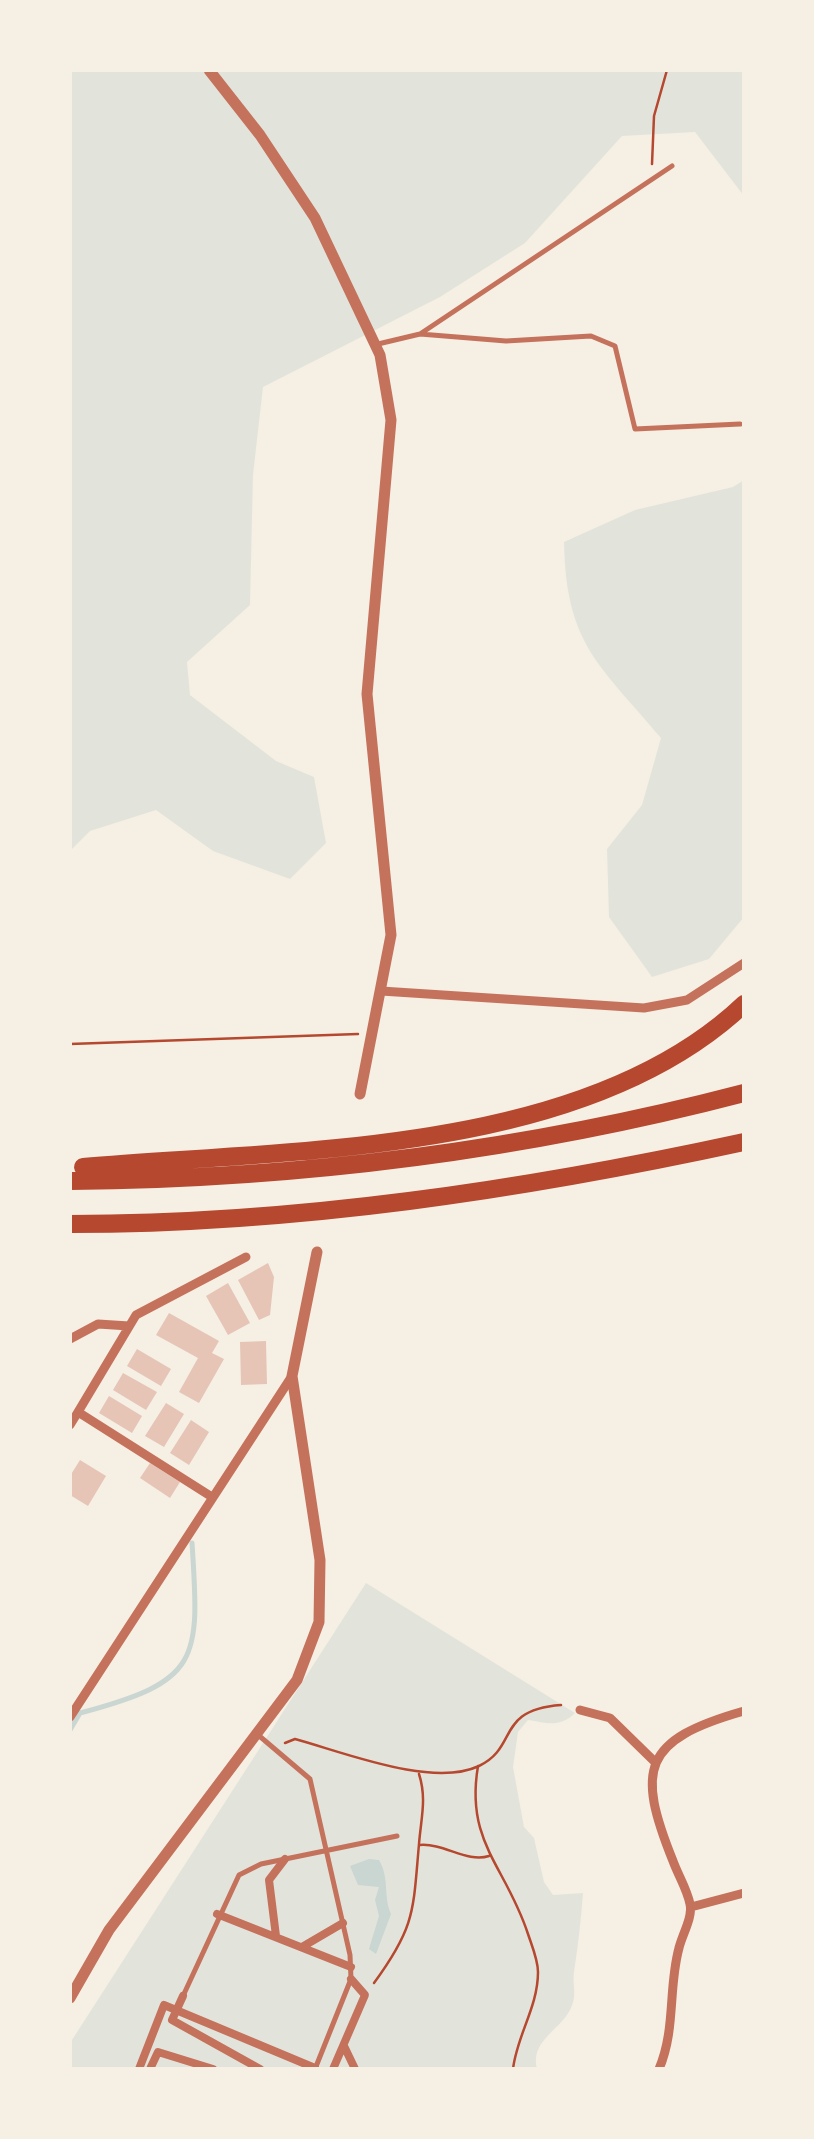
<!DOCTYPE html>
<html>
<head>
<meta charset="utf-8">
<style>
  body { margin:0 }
  #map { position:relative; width:814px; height:2139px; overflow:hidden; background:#f6efe4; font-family:"Public Sans",sans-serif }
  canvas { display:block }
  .frame { position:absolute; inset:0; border:72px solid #f6efe4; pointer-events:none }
</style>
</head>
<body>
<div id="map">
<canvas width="814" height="2139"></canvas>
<div class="frame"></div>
</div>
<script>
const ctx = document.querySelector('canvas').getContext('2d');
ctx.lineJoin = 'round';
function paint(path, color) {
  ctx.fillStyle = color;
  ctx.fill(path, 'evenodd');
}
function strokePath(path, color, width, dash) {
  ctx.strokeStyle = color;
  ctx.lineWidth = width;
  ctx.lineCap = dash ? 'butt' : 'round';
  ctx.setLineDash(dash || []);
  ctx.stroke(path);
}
const green = new Path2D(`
  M70,70H744V196L695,132L622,136L525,243L440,297L263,387L253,475L250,605L187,662L190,695L276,761L314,777L326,843L290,879L213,851L156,810L90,831L70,851Z
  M744,480V917L709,959L652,977L609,917L607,849L642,805L661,738C599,664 566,645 564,542L635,510L733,487Z
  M366,1583L575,1713C560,1728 547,1723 528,1720L518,1732L513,1767L524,1827L534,1838L544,1882L553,1895L583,1893C581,1920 578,1946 574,1972C572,1986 578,1995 570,2010C559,2031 530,2041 537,2069H70V2043Z`);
const water = new Path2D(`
  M369,1859L379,1860C390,1879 383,1897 391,1914L376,1954L369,1949L379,1916L375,1900L379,1887L358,1885L350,1866Z`);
const stream = new Path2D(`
  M70,1730L80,1713C200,1681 200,1662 192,1543`);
const building = new Path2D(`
  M268,1263L274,1277L270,1315L259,1320L238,1280Z
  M228,1283L250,1323L228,1335L206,1296Z
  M169,1313L219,1341L212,1353L224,1359L199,1403L179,1392L198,1358L156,1335Z
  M266,1341L267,1384L241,1385L240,1342Z
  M137,1349L171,1369L161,1386L127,1366Z
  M123,1373L157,1392L146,1410L113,1390Z
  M109,1396L142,1416L132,1433L99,1413Z
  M166,1403L184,1414L164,1447L145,1436Z
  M191,1420L209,1432L189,1465L170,1453Z
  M80,1460L106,1476L88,1506L70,1495V1476Z
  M150,1463L180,1482L170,1498L140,1478Z`);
const path = new Path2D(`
  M652,164L654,116L667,70
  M70,1044L358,1034
  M285,1743L295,1739C343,1752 432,1788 479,1766C519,1747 495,1710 561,1705
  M478,1766C465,1843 506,1866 528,1934C532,1946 538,1960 538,1972C538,2007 517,2035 513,2069
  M420,1845C444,1843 467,1863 489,1856
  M374,1983C416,1926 413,1910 419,1844C421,1818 427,1799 419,1774`);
const service = new Path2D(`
  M420,334L506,341L591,336L615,346L635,429L740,424
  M378,344L420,334L672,166
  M257,1734L310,1779L350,1955L351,1979L315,2069
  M183,1996L239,1875L261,1864L397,1836`);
const pedestrian = new Path2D(`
  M217,1914L351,1967
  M276,1936L269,1880L285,1859
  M302,1947L343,1923
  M183,1996L172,2020L260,2069
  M344,2046L355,2069
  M139,2069L164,2005L315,2068
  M150,2069L158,2052L213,2069
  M333,2069L365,1995L351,1979`);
const minor = new Path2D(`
  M381,991L644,1008L687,1000L744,963
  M70,1339L98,1324L129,1326
  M78,1412L136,1315L246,1257
  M70,1425L78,1412L212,1497
  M580,1710L610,1718L655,1762
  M70,1717L292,1376
  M691,1907L744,1893
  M659,2069C676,2029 668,1988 679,1948C682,1935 693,1917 690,1904C687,1889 678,1875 673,1861C636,1769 642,1740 744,1711`);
const tertiary = new Path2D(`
  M209,70L260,135L315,218L380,355L391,420L367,694L391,935L360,1094
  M70,1998L109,1930L297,1680L319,1622L320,1560L292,1376L317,1252`);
const motorway = new Path2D(`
  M83,1167C291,1149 584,1156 744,1004
  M70,1181C296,1179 526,1150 744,1093
  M70,1224C296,1224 523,1190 744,1142`);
paint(green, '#e2e4dc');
paint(water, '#c9d6d2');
strokePath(stream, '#c9d6d2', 5);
paint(building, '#e6c5b7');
strokePath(path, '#b5482f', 2.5);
strokePath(service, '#c5725c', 5);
strokePath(pedestrian, '#c5725c', 8);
strokePath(minor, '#c5725c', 9);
strokePath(tertiary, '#c5725c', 11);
strokePath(motorway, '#b5482f', 18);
</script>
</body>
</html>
